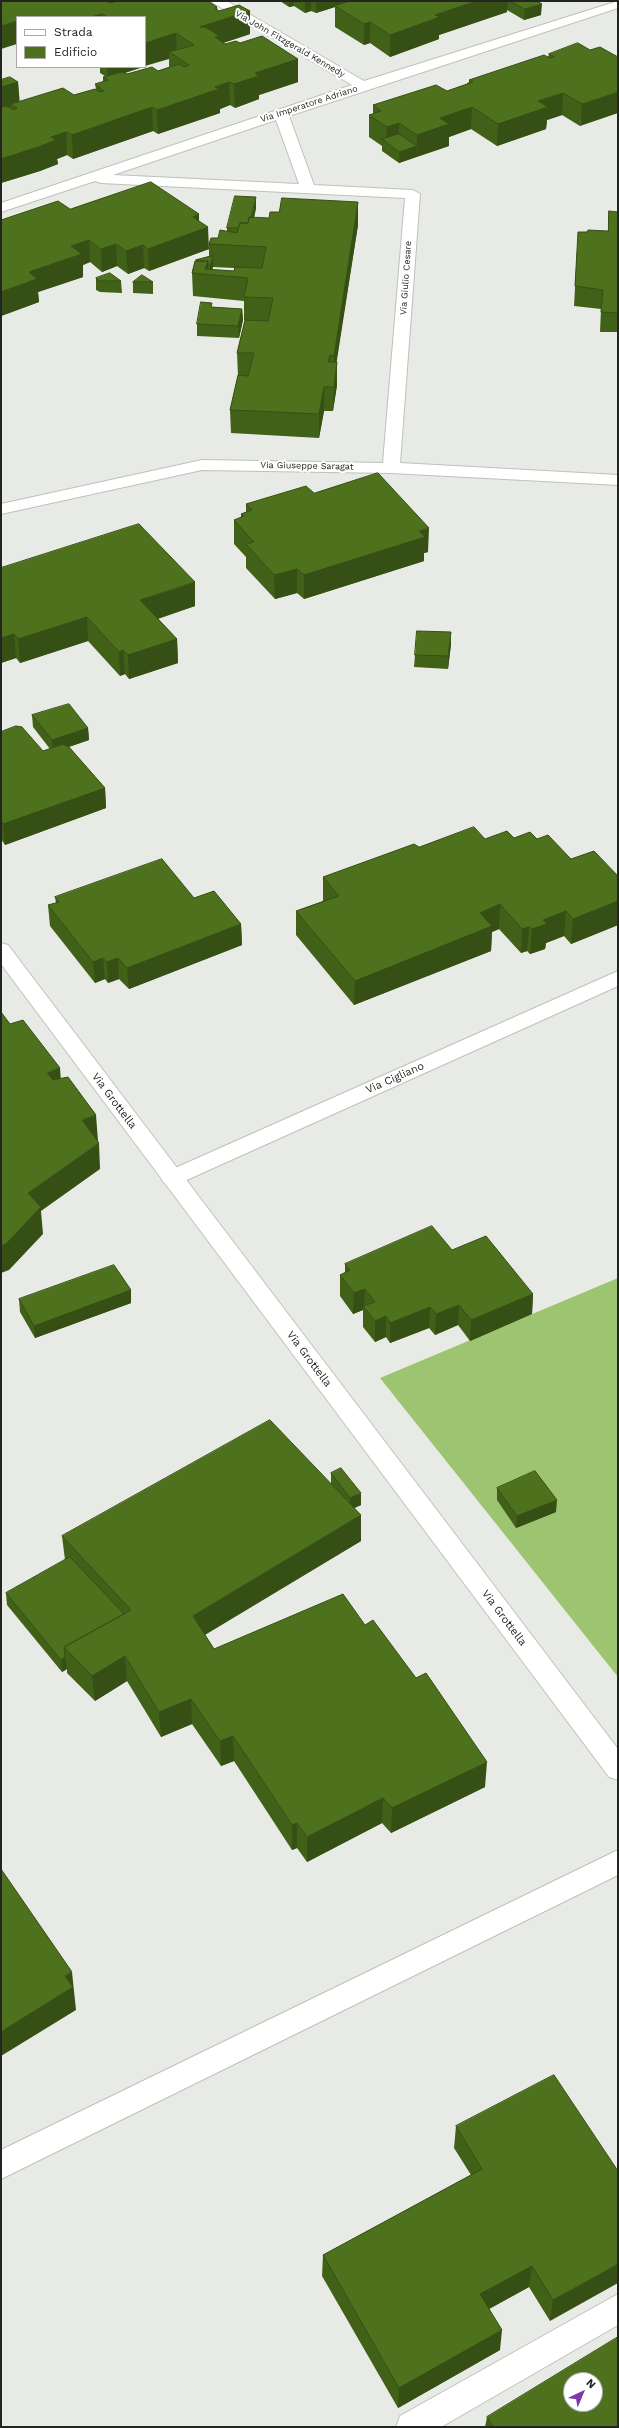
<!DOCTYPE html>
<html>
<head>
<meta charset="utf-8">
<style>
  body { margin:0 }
  #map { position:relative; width:619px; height:2428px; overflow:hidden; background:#e8ebe5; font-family:"Work Sans",sans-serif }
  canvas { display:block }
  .frame { position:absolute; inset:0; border:2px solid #232522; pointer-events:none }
  .legend { position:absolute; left:16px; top:16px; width:130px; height:52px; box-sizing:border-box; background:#fff; border:1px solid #a7a8a7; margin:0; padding:5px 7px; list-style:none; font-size:12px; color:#232522 }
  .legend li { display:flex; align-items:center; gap:8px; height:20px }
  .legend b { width:20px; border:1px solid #a7a8a7 }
  .north { position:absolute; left:563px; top:2372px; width:40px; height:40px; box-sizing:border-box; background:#fff; border:1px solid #a7a8a7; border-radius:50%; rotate:44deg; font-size:11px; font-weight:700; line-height:16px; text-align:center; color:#232522 }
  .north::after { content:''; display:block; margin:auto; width:14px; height:18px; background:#8039ab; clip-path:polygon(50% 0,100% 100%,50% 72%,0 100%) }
</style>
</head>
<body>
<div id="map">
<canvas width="619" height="2428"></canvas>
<div class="frame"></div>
<ul class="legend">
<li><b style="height:5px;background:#fff"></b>Strada</li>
<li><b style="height:11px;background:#4d711c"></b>Edificio</li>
</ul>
<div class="north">N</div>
</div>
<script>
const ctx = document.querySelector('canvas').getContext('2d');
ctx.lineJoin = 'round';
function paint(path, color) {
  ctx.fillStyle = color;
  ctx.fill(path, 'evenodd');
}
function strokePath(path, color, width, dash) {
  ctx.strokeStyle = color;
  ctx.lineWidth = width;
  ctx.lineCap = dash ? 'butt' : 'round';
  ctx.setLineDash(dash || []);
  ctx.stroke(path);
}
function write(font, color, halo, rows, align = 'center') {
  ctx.font = font + ' "Work Sans",sans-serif';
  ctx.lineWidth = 4;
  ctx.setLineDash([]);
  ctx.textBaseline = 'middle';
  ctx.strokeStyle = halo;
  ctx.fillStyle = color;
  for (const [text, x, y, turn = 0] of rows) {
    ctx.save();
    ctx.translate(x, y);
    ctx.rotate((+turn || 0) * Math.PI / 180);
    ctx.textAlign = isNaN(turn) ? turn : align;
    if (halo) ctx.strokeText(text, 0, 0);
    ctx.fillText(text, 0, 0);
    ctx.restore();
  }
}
const forest = new Path2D(`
  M618,1278V1677L380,1378Z`);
const lane = new Path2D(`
  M618,2294V2325L441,2427H396L400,2416Z`);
const street = new Path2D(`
  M210,1H227L364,81L618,1V8L289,116L314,185L413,190L420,194L400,463L618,475V485L391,473L202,470L1,514V504L202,460L383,463L405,198L101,183L95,181L1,212V203L352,85ZM276,120L299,184L113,175Z
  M618,971V986L180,1183L172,1186L164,1183L161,1178L164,1173Z
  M618,1850V1875L1,2179V2150Z`);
const secondary = new Path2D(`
  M1,943L8,945L618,1749V1780L609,1777L1,964Z`);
const wall = new Path2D(`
  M1,1L217,7V10L219,11H250V34L223,43L225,44L240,43L298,59V82L259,95V99L235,108L230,105L220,109V113L158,134L153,131L73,159L67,155L57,159L58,164L40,171L1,183V80L18,82L19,102L74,95L96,89L95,84L103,82V77L105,76L100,73V67H143L125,73L127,74L158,71L169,67V59L145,17H17Z
  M280,1H537L541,15L524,20L507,10V12L439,35V39L390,57L370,43L364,45L335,27V7L316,13L311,11L305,13L294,6L289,7Z
  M590,50L580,126L562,115L547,120L546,129L497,146L471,129L449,137V146L399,163L382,151V146L369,137V115L373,114V105L447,91L467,84V83L469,82V80L548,57L549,54Z
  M358,202V225L336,362H337V385L333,411H324L319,438L231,433L230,410L238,376L237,353L245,320H244V301L193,296L192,273L196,260L209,256V244L227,232V228L256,208L254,218H269L279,212ZM213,267L234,268V271L212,270Z
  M70,209L199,214V221L209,249L149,271L144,268L128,274L117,266L102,272L90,262L83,265V277L38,292L39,302L1,316Z
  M618,212V332H600L601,309L574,306L577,251L587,232L608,231Z
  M96,278L121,281L122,293L100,292L96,290Z
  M133,282H153V294L133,293Z
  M213,307L242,309L243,320L239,338L197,336V324Z
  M314,493L428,552L424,553V561L304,599L297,593L275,599L246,568V557L234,544V520L241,518V514L246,512V504Z
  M1,568L195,606L158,619L177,639L178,663L129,679L125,674L120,676L88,641L20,663L16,658L1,663Z
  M451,644L448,669L414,667L415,655Z
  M32,715L88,728L89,740L69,747L105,788L106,808L5,845L1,839V732L43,751L50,749L33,727Z
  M514,838L537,839L571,859L618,876V925L571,944L564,936L546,943L545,949L530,954L527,951L521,953L499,929L492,932L491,951L354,1005L296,935V911L323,901V877L419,847L485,839Z
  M55,897L194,898L241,924L242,945L129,989L119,979L108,983L105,979L95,983L50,926L48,905L56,903Z
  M452,1250L533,1294L532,1314L470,1341L458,1325L435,1335L429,1328L390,1343L386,1337L375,1342L363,1327V1310L353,1314L340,1296V1275L345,1273V1264Z
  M131,1290V1303L35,1338L20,1312L19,1299Z
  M331,1473L361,1505L354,1508L361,1541L205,1635L214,1649L365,1625L485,1787L391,1833L382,1823L307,1862L297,1848L292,1850L234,1761L221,1766L192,1724L161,1737L127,1681L95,1701L67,1673V1669L62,1672L7,1605L6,1593L65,1560L62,1536L331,1483Z
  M497,1488L556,1512L516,1528L497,1500Z
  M456,2126L618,2171L550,2321L529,2287L489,2309L500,2350L398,2408L322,2276L323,2255L471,2175L454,2148Z
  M487,2417L618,2427H485Z`);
const shadedWall = new Path2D(`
  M102,1H128V13Z
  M289,1H294V6L289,7Z
  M305,1H311V11L305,13Z
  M316,1H352L335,6V7L316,13Z
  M477,1H508L507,12L439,35V39L390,57V35L435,15Z
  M542,4L541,15L524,20L525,9Z
  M217,7L218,21L250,11V34L220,44L200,27L215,8Z
  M102,14V17H91Z
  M17,21V44L1,49V26Z
  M370,22V43L364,45V24Z
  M176,33L177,56L169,52V59L145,66V43Z
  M298,59V82L259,95V99L235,108L234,84L255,73Z
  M107,67H143L108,78Z
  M18,82L20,105L11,104V108L1,111V87Z
  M229,82L230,105L220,109V113L158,134L157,110L215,87Z
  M618,92V113L580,126L582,104Z
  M563,93L562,115L547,120L546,129L497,146L498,124L538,101Z
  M152,107L153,131L73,159L72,135Z
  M472,107L471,129L449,137V146L416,157L417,135L440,118Z
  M399,123V145L386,143L387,127Z
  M66,132L67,155L57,159L58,164L40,171L1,183V159L51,137Z
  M417,146L416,157L399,163V152Z
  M256,197V208L249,240V229Z
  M358,202V225L334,379V356Z
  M199,214V230L208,227L209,249L149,271L148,249L193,217Z
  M89,240L90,262L83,265V277L38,292L39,302L1,316V292L29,272L71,246Z
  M116,244L117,266L102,272L101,249Z
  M143,245L144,268L128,274L126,251Z
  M213,256V267L211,275H210V266Z
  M208,261V274L205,269Z
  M242,309L243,320L239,338L238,326Z
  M337,362V385L333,411L334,387Z
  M324,387V411L319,438V414Z
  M429,528L428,552L424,553V561L304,599V575L419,531Z
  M297,569V593L275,599L274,575Z
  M195,582V606L141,624L140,600Z
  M87,617L88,641L20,663L18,639Z
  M451,632V644L448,669V656Z
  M14,634L16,658L1,663V638Z
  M177,639L178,663L129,679L128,655Z
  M123,650L125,674L120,676L119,652Z
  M88,728L89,740L53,752L52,740Z
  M105,788L106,808L5,845L3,824Z
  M618,901V925L571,944L573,919Z
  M500,904L499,929L492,932L491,951L354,1005L355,981L480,913Z
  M566,911L564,936L546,943L545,949L530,954L532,929L543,920Z
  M241,924L242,945L129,989L127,968Z
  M529,927L527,951L521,953L522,929Z
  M103,958L105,979L95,983L93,962Z
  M118,958L119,979L108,983L107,962Z
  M60,1068L62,1095L47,1073Z
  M96,1115L98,1141L84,1147L82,1120Z
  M99,1143L100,1169L41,1211L43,1234L9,1270L1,1273V1246L28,1193Z
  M365,1289L364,1307L363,1306V1310L353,1314L354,1293Z
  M131,1290V1303L35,1338L34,1326Z
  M533,1294L532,1314L470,1341L471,1320Z
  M459,1305L458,1325L435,1335L436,1314Z
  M430,1307L429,1328L390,1343V1323Z
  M386,1316V1337L375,1342V1321Z
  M361,1493V1505L350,1510V1498Z
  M557,1500L556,1512L516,1528L517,1516Z
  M361,1515V1541L194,1641L193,1616Z
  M125,1656L127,1681L95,1701L92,1676Z
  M65,1657L67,1669L62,1672L61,1660Z
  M191,1699L192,1724L161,1737L159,1712Z
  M233,1736L234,1761L221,1766L220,1741Z
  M487,1762L485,1787L391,1833L392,1808Z
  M383,1798L382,1823L307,1862V1837Z
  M297,1823V1848L292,1850V1825Z
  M72,1972L76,2010L1,2056V2032L65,1976Z
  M618,2264V2283L550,2321L553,2300Z
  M532,2266L529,2287L478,2315L480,2294Z
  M502,2330L500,2350L398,2408L399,2388Z`);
const building = new Path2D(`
  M1,1H107L110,3L118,1H208L217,7L215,8L219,11L239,5L250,11L200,27H205L220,36L215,37L225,44L236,41L240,43L262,36L298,59L255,73L259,76L234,84L229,82L215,87L219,89L157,110L152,107L72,135L66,132L51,137L56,140L38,147L1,159V107L7,106L14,110L17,108L11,104L63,88L74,95L95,89L100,92L104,91L95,84L108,80L103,77L122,72L127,74L152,67L158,71L179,64L184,67L189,65L169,52L194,45L176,33L145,43V17H107L102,14L91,17H17V21L1,26Z
  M350,1H477L435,15L440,17L390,35L370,22L364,24L335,6Z
  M510,1H537L542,4L525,9Z
  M578,43L590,50L600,47L618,57V92L582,104L563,93L538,101L548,107L498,124L472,107L440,118L449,124L417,135L399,123L387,127L369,115L381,111L373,105L436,85L447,91L473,82L469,80L544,55L550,58L554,57L549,54Z
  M10,77L18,82L1,87V80Z
  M399,134L417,146L399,152L382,139Z
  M151,182L199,214L193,217L208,227L148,249L143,245L126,251L116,244L101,249L89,240L71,246L82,254L29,272L37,279L1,292V220L58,201L70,209Z
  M235,196L256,197L251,218L249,217L248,223H240L238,228H227Z
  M282,198L358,202L334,356L330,355L328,362H337L334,387H324L319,414L230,410L238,375L248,376L254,353H237L245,320L268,321L273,298L244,297L248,278L192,273L195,261H208L205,269L234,271L235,267L262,268L266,247L209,244L211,238H218L220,230L237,233L240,223H248L249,217L269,218L270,212H279Z
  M609,211L618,212V313L601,312L603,290L575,286L578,232H587L588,230L608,231Z
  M213,256L210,266L208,265V261H198L196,260Z
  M110,273L121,281H99L96,278Z
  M142,275L153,282H133Z
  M201,302L212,303L211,307L242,309L238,326L197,324Z
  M378,473L429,528L419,531L425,537L304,575L297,569L274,575L246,544L254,542L234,520L244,516L241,514L252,510L246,504L306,486L314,493Z
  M139,524L195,582L140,600L177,639L128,655L123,650L119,652L87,617L18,639L14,634L1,638V568Z
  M417,631L451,632L448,656L415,655Z
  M69,704L88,728L52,740L32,715Z
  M16,726L22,727L43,751L63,744L69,747L105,788L3,824L1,821V732Z
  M474,827L485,839L507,831L514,838L530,832L537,839L548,835L571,859L594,851L618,876V901L573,919L566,911L543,920L547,924L532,929L529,927L522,929L500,904L480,913L492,926L355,981L296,911L339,896L323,877L414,844L419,847Z
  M162,859L194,898L214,891L241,924L127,968L118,958L107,962L103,958L93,962L48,905L59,902L55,897Z
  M1,1012L10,1024L23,1020L60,1068L47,1073L53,1080L68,1077L96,1115L82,1120L99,1143L28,1193L41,1207L6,1244L1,1246Z
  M432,1226L452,1250L486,1236L533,1294L471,1320L459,1305L436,1314L430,1307L390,1323L386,1316L375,1321L363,1306L375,1302L365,1289L354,1293L340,1275L350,1270L345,1264Z
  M114,1265L131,1290L34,1326L19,1299Z
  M270,1420L361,1515L193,1616L214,1649L343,1594L365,1625L373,1620L416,1678L426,1673L487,1762L392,1808L383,1798L307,1837L297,1823L292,1825L233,1736L220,1741L191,1699L159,1712L125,1656L92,1676L64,1647L131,1610L62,1536Z
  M341,1468L361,1493L350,1498L331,1473Z
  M535,1471L557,1500L517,1516L497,1488Z
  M70,1557L124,1614L64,1647L65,1657L61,1660L6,1593Z
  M1,1869L72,1972L65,1976L73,1987L1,2032Z
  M554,2075L618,2171V2264L553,2300L532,2266L480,2294L502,2330L399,2388L323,2255L482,2169L456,2126Z
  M618,2337V2427H493L487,2417ZM571,2380H595V2404H571Z`);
const farStreetnames = [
  ["Via John Fitzgerald Kennedy",290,44,30],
  ["Via Imperatore Adriano",309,104,-18],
  ["Via Giulio Cesare",406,278,-86],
  ["Via Giuseppe Saragat",307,466,1]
];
const streetNames = [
  ["Via Cigliano",395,1078,-24],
  ["Via Grottella",114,1101,53],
  ["Via Grottella",309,1359,53],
  ["Via Grottella",504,1618,53]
];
paint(forest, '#9cc471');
strokePath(lane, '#bec1bb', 2);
strokePath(street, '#bec1bb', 2);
strokePath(secondary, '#bec1bb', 2);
paint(lane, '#fff');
paint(street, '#fff');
paint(secondary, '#fff');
paint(wall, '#426118');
paint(shadedWall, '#364f14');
paint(building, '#4d711c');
strokePath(building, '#364f14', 1);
write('9px', '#232522', '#fff', farStreetnames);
write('11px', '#232522', '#fff', streetNames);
</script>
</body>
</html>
